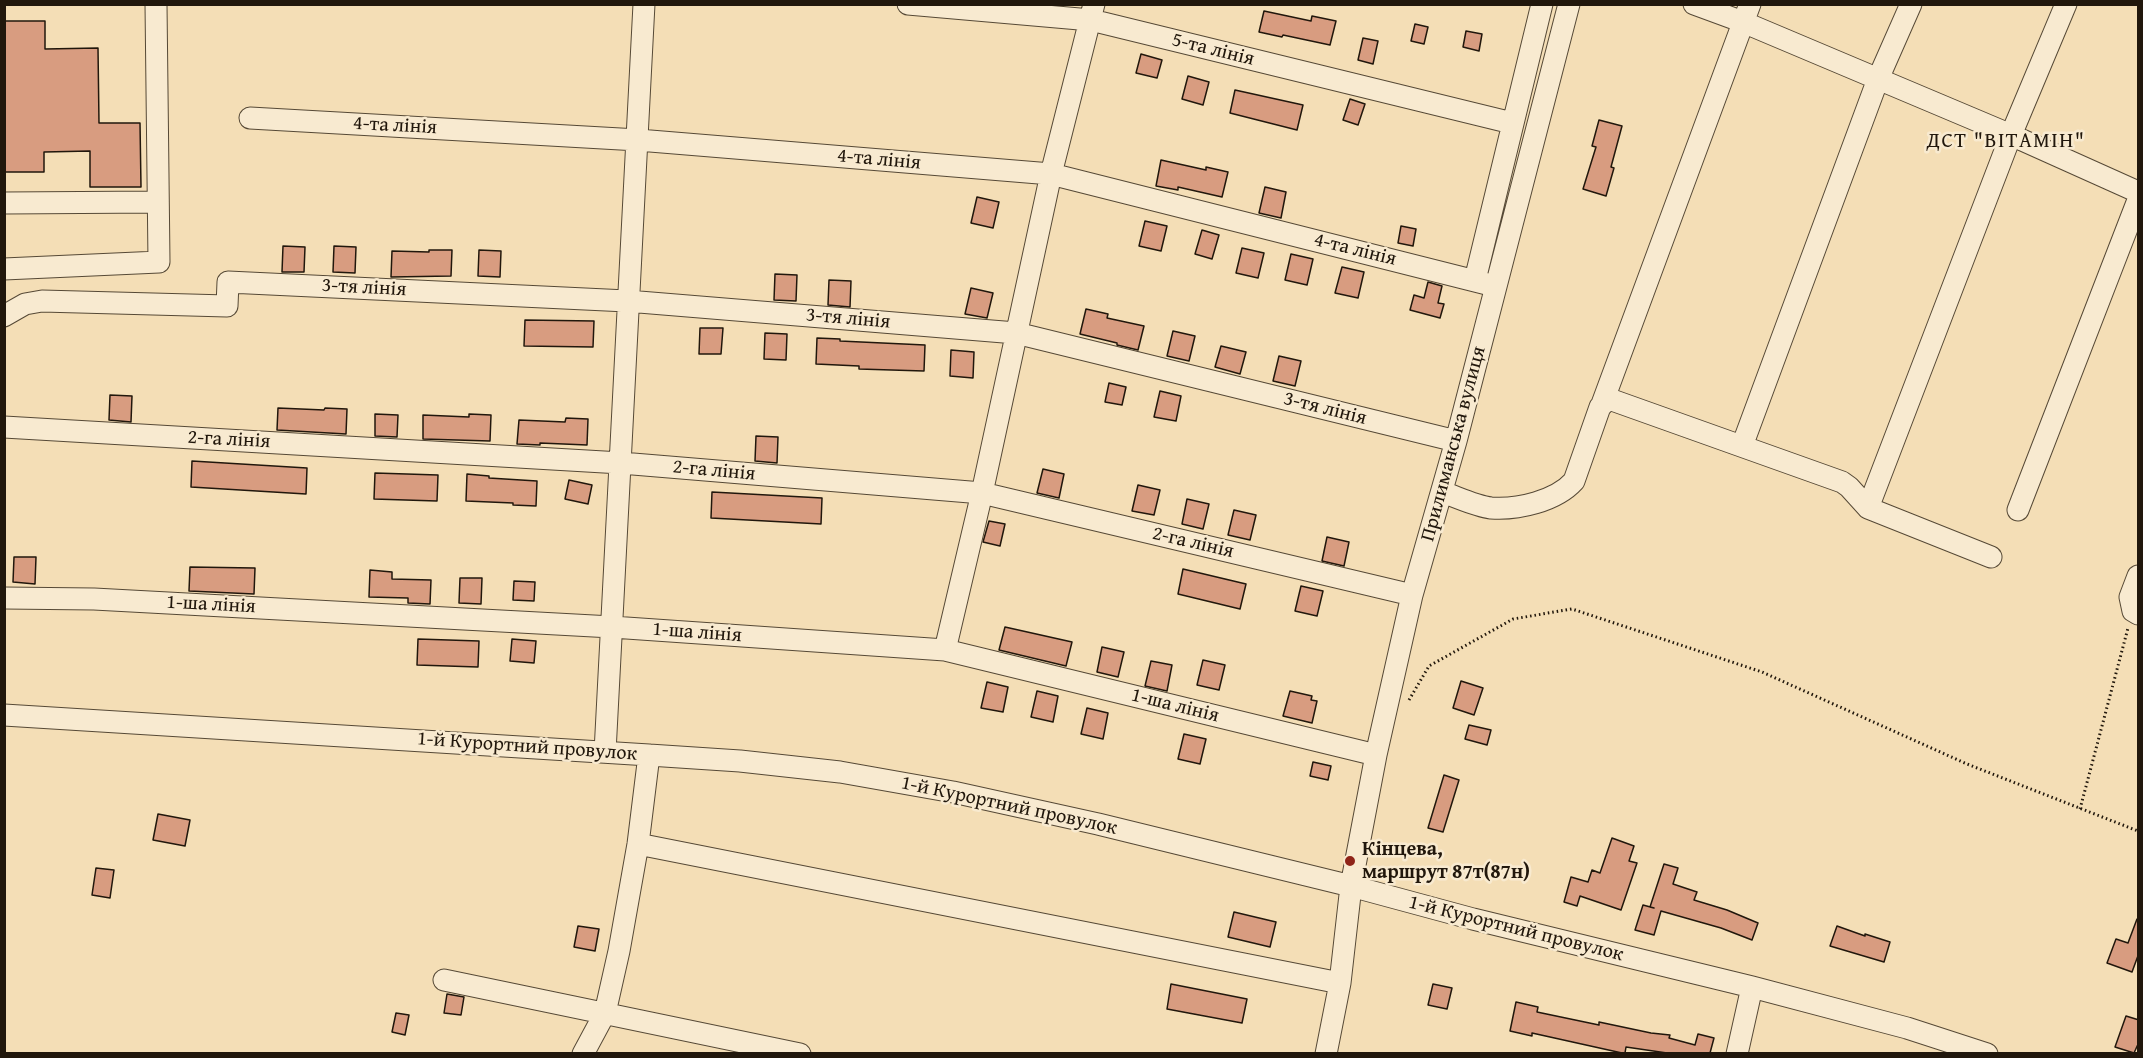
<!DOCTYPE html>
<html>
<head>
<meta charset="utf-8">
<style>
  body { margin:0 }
  #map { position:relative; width:2143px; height:1058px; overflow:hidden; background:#f4deb6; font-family:"Gentium Book Plus",serif }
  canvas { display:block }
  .frame { position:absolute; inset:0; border:6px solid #21170c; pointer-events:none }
</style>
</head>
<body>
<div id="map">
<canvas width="2143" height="1058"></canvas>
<div class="frame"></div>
</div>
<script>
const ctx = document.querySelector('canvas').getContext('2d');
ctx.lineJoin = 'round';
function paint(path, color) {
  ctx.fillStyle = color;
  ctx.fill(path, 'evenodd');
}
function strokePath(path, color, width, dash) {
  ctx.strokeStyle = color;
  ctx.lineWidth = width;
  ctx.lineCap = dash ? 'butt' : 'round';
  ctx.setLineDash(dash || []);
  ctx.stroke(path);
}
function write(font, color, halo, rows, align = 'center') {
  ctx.font = font + ' "Gentium Book Plus",serif';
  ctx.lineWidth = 5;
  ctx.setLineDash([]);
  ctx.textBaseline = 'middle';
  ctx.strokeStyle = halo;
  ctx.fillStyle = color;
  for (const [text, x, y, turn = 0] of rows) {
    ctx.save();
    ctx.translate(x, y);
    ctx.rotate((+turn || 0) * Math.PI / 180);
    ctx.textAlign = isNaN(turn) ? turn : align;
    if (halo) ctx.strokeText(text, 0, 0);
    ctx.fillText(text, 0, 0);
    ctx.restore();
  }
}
const building = new Path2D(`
  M1264,11L1311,21L1312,16L1336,21L1330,45L1283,35L1282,37L1259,32Z
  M4,21H45V49L98,48L99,123H140L141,187H90V151L44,152V172H4Z
  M1415,24L1428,27L1424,44L1411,41Z
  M1466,31L1482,34L1479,51L1463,47Z
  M1363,38L1378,41L1373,64L1358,60Z
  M1141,54L1162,60L1157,78L1136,73Z
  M1188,76L1209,82L1203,105L1182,99Z
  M1235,90L1303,105L1297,130L1230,113Z
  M1350,99L1365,104L1358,125L1343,120Z
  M1599,120L1622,126L1611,167L1614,168L1606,196L1583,189L1596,147L1592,146Z
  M1161,160L1206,170V167L1228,172L1222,197L1178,187V190L1156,186Z
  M1265,187L1286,192L1281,218L1259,213Z
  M977,197L999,202L993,228L971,223Z
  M1145,221L1167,226L1161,251L1139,246Z
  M1401,226L1416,229L1413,246L1398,243Z
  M1202,230L1219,235L1212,259L1195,254Z
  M283,246L305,247L304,272H282Z
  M334,246L356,247L355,273L333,272Z
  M1242,248L1264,253L1258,278L1236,273Z
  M429,250H452L451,276L391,277L392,251L429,252Z
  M479,250L501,251L500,277L478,276Z
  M1291,254L1313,259L1307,285L1285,280Z
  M1342,267L1364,272L1358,298L1335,293Z
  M775,274L797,275L796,301L774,300Z
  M829,280L851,281L850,307L828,305Z
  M1428,282L1442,286L1438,303L1444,304L1440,318L1410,310L1414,295L1424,298Z
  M971,288L993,293L987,318L965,314Z
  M1086,309L1108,314L1107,318L1144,326L1138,350L1117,345V343L1080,334Z
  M525,320L594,321L593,347L524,346Z
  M700,328H723L721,354H699Z
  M1173,331L1195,336L1189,361L1167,356Z
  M765,333L787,334L786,360L764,359Z
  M817,338L840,339V341L925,345L924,371L859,369V366L816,364Z
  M1221,346L1246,352L1240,374L1215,367Z
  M951,350L974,352L973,378L950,376Z
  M1279,356L1301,361L1295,386L1273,381Z
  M1109,383L1126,387L1122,405L1105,402Z
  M1160,391L1181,396L1176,421L1154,417Z
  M110,395L132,396L131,422L109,420Z
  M278,408L324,410L325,408L347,409L346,434L277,430Z
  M375,414L398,415L397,437L375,436Z
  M469,414L491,415L490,441L423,439V415L469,417Z
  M566,418L588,419L587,445L540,443V445L517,444L519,420L565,422Z
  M756,436L778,437L777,463L755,461Z
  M192,461L307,468L306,494L191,487Z
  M1043,469L1064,474L1059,498L1037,493Z
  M375,473L438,475L437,501L374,499Z
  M467,474L489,476V478L537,481L536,506L513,505V503L466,501Z
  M569,480L592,485L588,504L565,499Z
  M1138,485L1160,490L1154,515L1132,511Z
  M712,492L822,498L821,524L711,518Z
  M1187,499L1209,504L1203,529L1182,524Z
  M1234,510L1256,515L1250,540L1228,535Z
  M989,521L1005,524L1000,546L983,542Z
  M1327,537L1349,542L1344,566L1322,561Z
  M14,557H36L35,584L13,582Z
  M190,567L255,568L254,594L189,591Z
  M1183,569L1246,584L1240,609L1178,594Z
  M370,570L392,572V579L431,580L430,604L408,603V598L369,597Z
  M460,578H482L481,604L459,603Z
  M514,581L535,582L534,601L513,600Z
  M1301,586L1323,591L1317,616L1295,611Z
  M1005,627L1072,642L1066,666L999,650Z
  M418,639L479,641L478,667L417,665Z
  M512,639L536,641L534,663L510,661Z
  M1102,647L1124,652L1118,677L1097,672Z
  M1203,660L1225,665L1219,690L1197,685Z
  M1151,661L1172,665L1167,691L1145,686Z
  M1461,681L1483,688L1474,715L1453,708Z
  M987,682L1008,687L1003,712L981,708Z
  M1037,691L1058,696L1053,722L1031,717Z
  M1290,691L1312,696L1311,700L1317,701L1312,723L1283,716Z
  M1087,708L1108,713L1103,739L1081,734Z
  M1469,725L1491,730L1487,745L1465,739Z
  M1184,734L1206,739L1200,764L1178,759Z
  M1313,762L1331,766L1328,780L1310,776Z
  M1444,775L1459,780L1443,832L1428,828Z
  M158,814L190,820L185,846L153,840Z
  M1612,838L1634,846L1629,861L1637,863L1621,910L1580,896L1577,906L1564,902L1571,877L1588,882L1592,870L1600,873Z
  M1664,864L1678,868L1673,884L1697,892L1694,900L1727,910L1758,923L1752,940L1721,928L1661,911L1654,935L1635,930L1643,905L1654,908L1650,907Z
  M96,868L114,870L110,898L92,895Z
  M1234,912L1276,922L1270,947L1228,937Z
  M2137,919H2139V953L2132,972L2107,963L2116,939L2128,943Z
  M578,926L599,929L595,951L574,947Z
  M1837,926L1865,936V934L1890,942L1884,962L1830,946Z
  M1171,984L1247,999L1242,1023L1167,1009Z
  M1433,984L1452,988L1447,1009L1428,1005Z
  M447,994L464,997L461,1015L444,1013Z
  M1516,1002L1538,1007L1537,1012L1599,1025V1022L1651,1033L1670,1035L1669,1038L1695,1045L1698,1034L1714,1038L1710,1053H1667L1626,1047L1625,1053H1622L1532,1033V1036L1510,1031Z
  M396,1013L409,1015L405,1035L392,1032Z
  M2126,1016L2139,1020V1042L2134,1053L2115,1047Z`);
const path = new Path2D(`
  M1409,700L1429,666L1513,619L1572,609L1762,672L1967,764L2138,831
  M2080,809L2128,628`);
const minor = new Path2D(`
  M908,4L1091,20L1512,123
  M1694,4L1743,22L2011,135L2138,192
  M250,118L638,140L1051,174L1495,286
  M4,203L158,202
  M4,269L159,262L156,4
  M1475,280L1542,4
  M4,316L25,304L42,301L227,306L228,282L627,301L1016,333L1456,441
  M1602,404L1750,4
  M4,427L621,463L982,493L1412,595
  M1742,446L1878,79L1911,4
  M1442,492C1457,497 1475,506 1491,508C1518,510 1556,501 1574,481L1600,407L1606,401L1612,400L1842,482L1849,487L1868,508L1991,557
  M1868,508L2011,135L2066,4
  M2018,510L2138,200
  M2138,576L2130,597L2133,611L2138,614
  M4,598L94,599L612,627L945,650L1376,755
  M945,650L982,493L1051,174L1094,4
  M4,715L649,755L740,761L840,772L953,792L1098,824L1351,886L1473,919L1752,987L1907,1028L1987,1054
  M605,752L644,4
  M638,844L1340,983
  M444,980L800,1054
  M583,1054L605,1013L619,951L638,844L649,755
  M1326,1054L1340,983L1351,886L1376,755L1412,595L1456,441L1569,4
  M1737,1054L1752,987`);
const markers = [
  [1350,861,6,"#8f2418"]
];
const streetNames = [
  ["5-та лінія",1213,50,14],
  ["4-та лінія",395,126,3],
  ["4-та лінія",879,160,5],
  ["4-та лінія",1355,250,14],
  ["3-тя лінія",364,288,3],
  ["3-тя лінія",848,319,5],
  ["3-тя лінія",1325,409,14],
  ["2-га лінія",229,440,3],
  ["Прилиманська вулиця",1454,444,-75],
  ["2-га лінія",714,471,5],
  ["2-га лінія",1193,543,13],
  ["1-ша лінія",211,605,3],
  ["1-ша лінія",697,633,4],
  ["1-ша лінія",1175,706,14],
  ["1-й Курортний провулок",527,747,4],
  ["1-й Курортний провулок",1009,806,12],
  ["1-й Курортний провулок",1516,929,14]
];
const poiNames = [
  ["Кінцева,",1362,850],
  ["маршрут 87т(87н)",1362,873]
];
const neighbourhoodNames = [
  ["ДСТ \"ВІТАМІН\"",2006,142]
];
paint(building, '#d89c80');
strokePath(building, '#21170c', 1.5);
strokePath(minor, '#564936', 23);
strokePath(path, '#21170c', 3, [1.5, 3]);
strokePath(minor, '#f8ead0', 21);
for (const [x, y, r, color] of markers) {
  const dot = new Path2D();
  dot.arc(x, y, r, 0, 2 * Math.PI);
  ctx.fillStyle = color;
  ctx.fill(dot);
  strokePath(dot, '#f8ead0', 2);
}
write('20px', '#21170c', '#f8ead0', streetNames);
write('bold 20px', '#21170c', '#f8ead0', poiNames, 'left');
ctx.letterSpacing = '1.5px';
write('21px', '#21170c', '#f8ead0', neighbourhoodNames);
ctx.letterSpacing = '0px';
</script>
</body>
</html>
